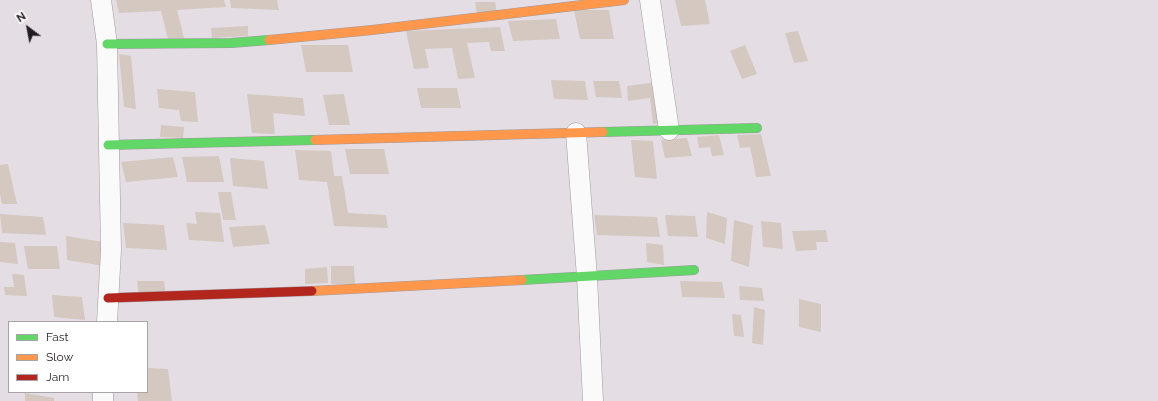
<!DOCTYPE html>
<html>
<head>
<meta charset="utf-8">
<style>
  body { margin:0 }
  #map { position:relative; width:1158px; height:401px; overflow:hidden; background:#e4dee4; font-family:Raleway,sans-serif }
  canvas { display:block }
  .legend { position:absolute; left:8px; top:321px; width:140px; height:72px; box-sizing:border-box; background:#fff; border:1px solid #a6a4a6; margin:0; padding:5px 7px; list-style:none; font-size:12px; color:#211c21 }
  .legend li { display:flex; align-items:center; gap:8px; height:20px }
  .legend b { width:20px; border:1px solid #a6a4a6 }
  .north { position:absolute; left:8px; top:8px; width:40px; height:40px; -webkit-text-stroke:3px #fff; paint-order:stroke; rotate:328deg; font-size:11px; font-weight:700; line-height:16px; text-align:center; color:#211c21 }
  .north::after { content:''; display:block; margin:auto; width:14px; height:18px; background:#211c21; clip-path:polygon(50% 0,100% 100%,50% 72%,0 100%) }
</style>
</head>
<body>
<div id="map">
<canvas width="1158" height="401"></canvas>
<ul class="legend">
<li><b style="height:5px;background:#63d668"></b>Fast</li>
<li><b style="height:5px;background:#ff974d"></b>Slow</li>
<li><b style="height:5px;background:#b3261e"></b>Jam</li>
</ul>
<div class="north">N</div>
</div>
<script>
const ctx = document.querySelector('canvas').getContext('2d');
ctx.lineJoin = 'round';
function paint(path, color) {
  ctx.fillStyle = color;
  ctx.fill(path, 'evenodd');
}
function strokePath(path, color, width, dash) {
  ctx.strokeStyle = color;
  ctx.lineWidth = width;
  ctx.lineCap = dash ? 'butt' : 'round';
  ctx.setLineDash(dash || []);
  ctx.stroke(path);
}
const building = new Path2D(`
  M116,0H224L226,7L177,10L184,38L168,39L161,11L119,13Z
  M230,0H277L279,10L231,8Z
  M675,0H705L710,24L681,26Z
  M475,2H495L497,13H477Z
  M574,10H609L614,39H580Z
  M556,19L560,39L513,41L508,21Z
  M248,26V36L212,38L211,28Z
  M500,27L505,51H491L489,42L467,43L475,78L458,79L452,48L425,49L429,68L414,69L406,31Z
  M798,31L808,61L794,63L785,33Z
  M301,45H348L353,72H306Z
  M745,45L757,74L742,79L730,51Z
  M119,54L131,56L136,109L124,107Z
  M551,80L585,81L588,100L554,99Z
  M593,81H619L622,98L596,97Z
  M658,82L663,123L653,124L650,98L628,101L627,86Z
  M417,88H457L461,108H421Z
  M157,89L195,92L198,122L181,121L179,110L159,108Z
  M247,94L303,98L305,116L273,113L275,134L252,133Z
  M344,94L350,125H329L323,95Z
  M161,125L184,127L183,138L160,137Z
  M761,134L771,176L756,177L750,147L740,148L737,135Z
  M719,135L724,155L712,156L710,147L699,148L697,137Z
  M687,138L692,156L665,158L661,140Z
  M631,140L653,141L657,179L635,177Z
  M345,149H384L389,174H350Z
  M295,150L331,151L334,176H342L348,213L386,215L388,228L334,226L327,182L299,180Z
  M219,156L224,182H187L182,157Z
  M173,157L178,177L126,182L121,162Z
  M230,158L264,161L268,189L233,186Z
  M8,164L17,204H2L0,194V165Z
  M218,192H231L236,220H223Z
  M195,212L220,213L224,242L189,240L186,223L197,224Z
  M707,212L727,218L725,244L706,238Z
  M0,214L43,217L46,235L2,233Z
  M594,215L657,217L660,237L597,235Z
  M665,215L695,216L698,237L668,236Z
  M734,220L753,225L749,267L731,261Z
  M761,221L781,223L783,249L763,247Z
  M123,223L164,225L167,250L126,248Z
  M265,225L270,244L233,247L229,227Z
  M826,230L828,242H816L817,250L796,251L792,231Z
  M66,236L103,242L104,266L67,260Z
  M0,242L15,243L18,264L0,262Z
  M646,243L663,245L664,265L647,262Z
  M24,246H57L60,269H28Z
  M331,266H354L355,284H331Z
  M327,267L328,283L305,284V269Z
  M12,274L24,275L27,296L5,295L4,287H14Z
  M137,281H164L166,296H139Z
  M680,281L722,282L725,298L682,297Z
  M739,286L762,288L764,301L740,300Z
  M52,295L82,297L85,320L54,317Z
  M799,299L821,304V332L799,327Z
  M754,307L765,310L763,345L752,343Z
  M732,314L741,315L744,337L734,336Z
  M147,368L168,369L172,401H138L137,392H147Z
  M25,393L54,398V401H25Z`);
const street = new Path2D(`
  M101,0L107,44L111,250L107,322
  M650,0L669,130
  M576,133L587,277L593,401
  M103,401V392`);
const fast = new Path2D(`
  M107,44L231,43L269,40
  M603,132L757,128
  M108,145L315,140
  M522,280L694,270`);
const slow = new Path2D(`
  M269,40L372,30L624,0
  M315,140L603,132
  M312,291L522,280`);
const jam = new Path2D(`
  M108,298L312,291`);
paint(building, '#d4c8c1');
strokePath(street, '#9f9a9f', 21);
strokePath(fast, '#9f9a9f', 10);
strokePath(slow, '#9f9a9f', 10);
strokePath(jam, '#9f9a9f', 10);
strokePath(street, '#fbfafb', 20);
strokePath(fast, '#63d668', 9);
strokePath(slow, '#ff974d', 9);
strokePath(jam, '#b3261e', 9);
</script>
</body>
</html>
